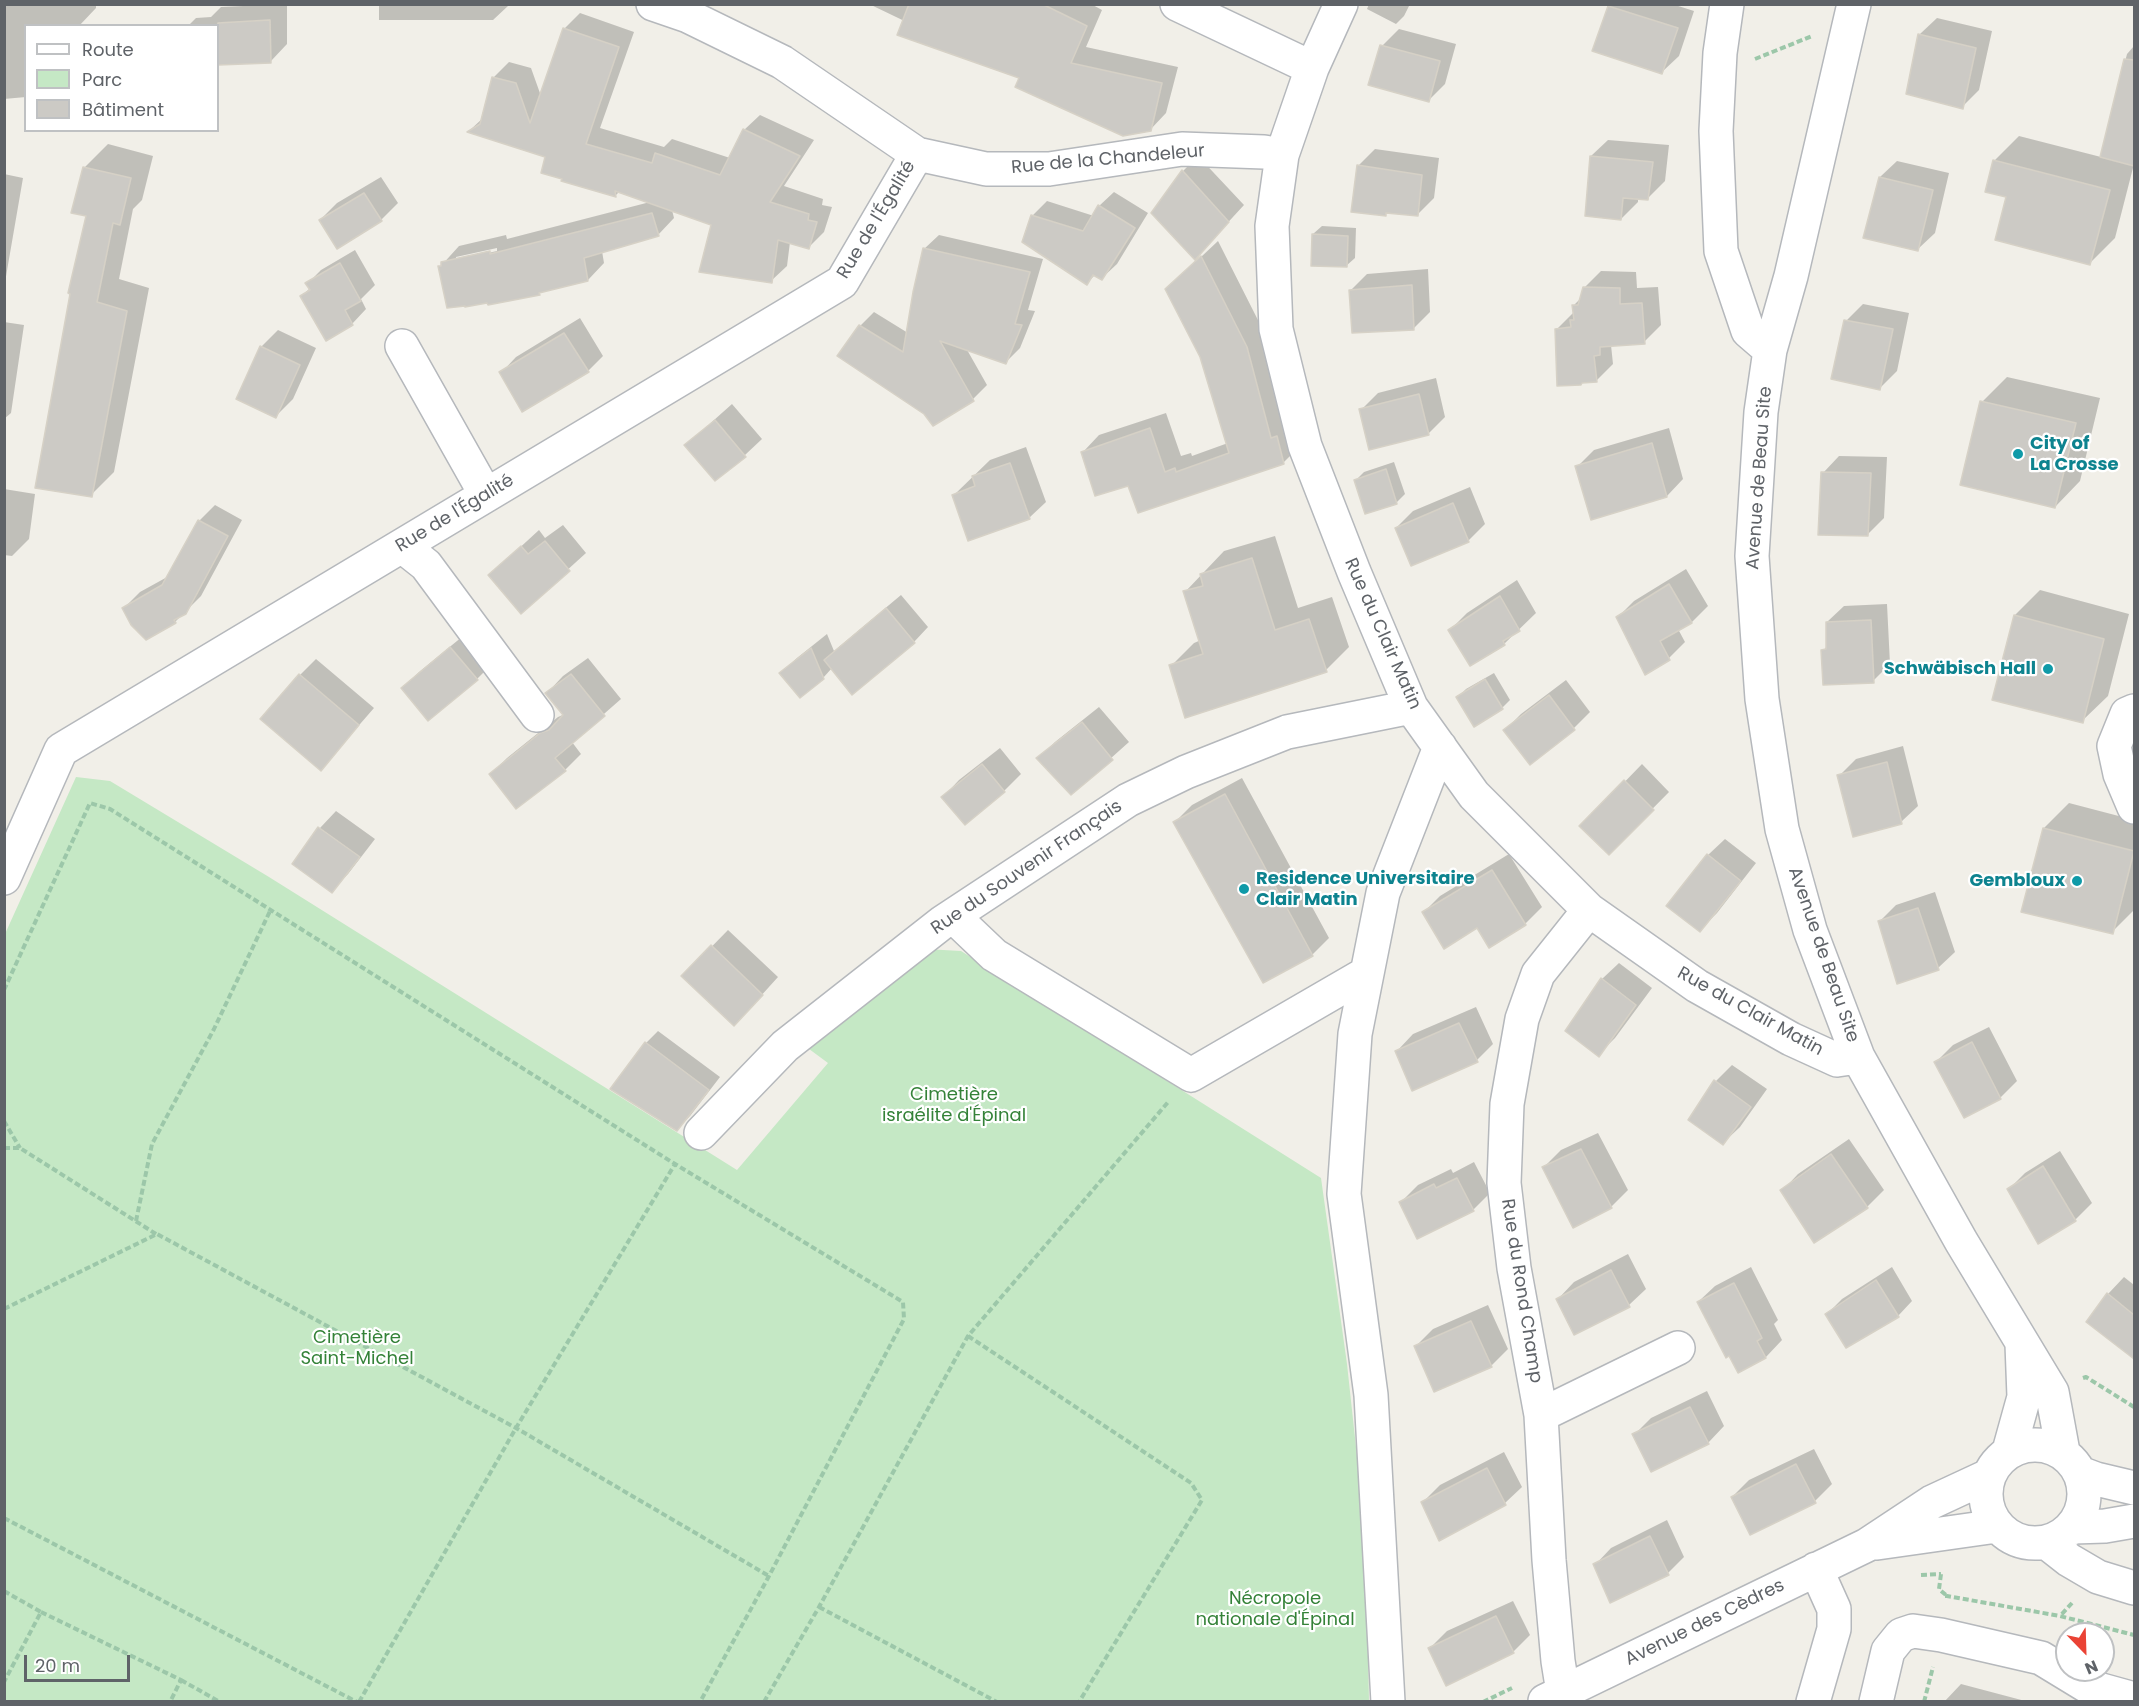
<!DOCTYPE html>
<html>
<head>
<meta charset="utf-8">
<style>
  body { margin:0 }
  #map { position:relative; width:2139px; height:1706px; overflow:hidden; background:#f1efe8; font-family:Poppins,sans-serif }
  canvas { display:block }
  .frame { position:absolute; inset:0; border:6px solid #5f6368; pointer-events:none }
  .legend { position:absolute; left:24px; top:24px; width:195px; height:108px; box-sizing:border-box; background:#fff; border:2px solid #bfc1c3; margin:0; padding:8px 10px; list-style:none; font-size:18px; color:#5f6368 }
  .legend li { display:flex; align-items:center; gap:12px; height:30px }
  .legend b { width:30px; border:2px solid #bfc1c3 }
  .north { position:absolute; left:2055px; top:1622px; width:60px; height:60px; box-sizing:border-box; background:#fff; border:2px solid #bfc1c3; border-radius:50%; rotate:157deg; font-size:16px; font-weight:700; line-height:24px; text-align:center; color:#5f6368 }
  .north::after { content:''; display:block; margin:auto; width:21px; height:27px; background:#ea4335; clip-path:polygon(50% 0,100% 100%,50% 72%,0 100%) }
  .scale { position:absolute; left:24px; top:1655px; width:106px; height:27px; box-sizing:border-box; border:3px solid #5f6368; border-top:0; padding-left:8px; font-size:18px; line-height:21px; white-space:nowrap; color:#5f6368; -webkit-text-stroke:4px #fff; paint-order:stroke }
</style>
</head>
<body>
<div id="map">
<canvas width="2139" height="1706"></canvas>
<div class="frame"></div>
<ul class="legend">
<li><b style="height:8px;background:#fff"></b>Route</li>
<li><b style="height:16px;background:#c5e8c5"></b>Parc</li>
<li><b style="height:16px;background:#cccac5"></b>Bâtiment</li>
</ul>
<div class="north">N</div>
<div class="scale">20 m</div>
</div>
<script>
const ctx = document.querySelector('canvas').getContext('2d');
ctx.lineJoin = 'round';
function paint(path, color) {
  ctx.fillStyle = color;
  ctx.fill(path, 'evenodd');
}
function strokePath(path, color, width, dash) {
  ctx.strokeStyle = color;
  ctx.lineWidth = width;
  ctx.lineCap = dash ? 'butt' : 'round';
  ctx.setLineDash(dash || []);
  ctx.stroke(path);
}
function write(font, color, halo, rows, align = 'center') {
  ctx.font = font + ' Poppins,sans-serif';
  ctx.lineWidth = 4.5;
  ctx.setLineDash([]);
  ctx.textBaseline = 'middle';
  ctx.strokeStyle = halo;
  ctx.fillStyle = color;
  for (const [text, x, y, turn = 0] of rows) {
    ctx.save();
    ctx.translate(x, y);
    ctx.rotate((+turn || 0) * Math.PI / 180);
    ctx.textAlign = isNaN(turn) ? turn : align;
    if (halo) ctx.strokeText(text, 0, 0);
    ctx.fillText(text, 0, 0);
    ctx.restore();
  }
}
const green = new Path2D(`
  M76,777L110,781L269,877L737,1170L828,1063L805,1046L925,949L961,951L1321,1178L1347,1364L1365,1530L1369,1701L5,1702V934Z`);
const shadow = new Path2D(`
  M4,4H96V8L79,26H26V97L4,99Z
  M287,4V44L271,61L218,64V26H188L196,18L211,17L221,7Z
  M379,4H507L508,6L493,20H379Z
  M869,4H1091L1102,10L1086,47L1178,67L1166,113L1150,130L1021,77Z
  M1369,4H1410L1404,16L1396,24L1367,9Z
  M1611,4H1672L1694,11L1679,56L1662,72L1609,7Z
  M580,13L634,32L600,128L664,147L672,139L730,158L744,130L760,115L814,140L784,186L823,199L822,205L832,207L824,232L808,248L790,242L787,266L771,281L712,224L672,210L674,218L658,235L602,251L604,263L588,280L541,291L539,293L489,303L440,267L459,246L506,235L507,239L650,202L620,191L616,195L563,180V178L547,156L469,131L483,118L493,78L509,62L531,68L541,96L564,29ZM497,248V251L456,260V257Z
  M1937,18L1992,31L1979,90L1962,107L1920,34Z
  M1399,29L1456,44L1445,84L1428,101L1382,46Z
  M2134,46V164L2115,238L2090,263L2008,196L1994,161L2019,136L2101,157L2127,54Z
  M1608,140L1669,145L1665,181L1648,198H1638V202L1621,219L1591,156Z
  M108,144L153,156L142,200L133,209L119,279L149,288L114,472L91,495L72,293L88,215L72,211L85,167Z
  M1375,149L1439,158L1434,198L1417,215L1388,212L1385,214L1358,166Z
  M1198,156L1244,205L1210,242L1183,171Z
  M1897,161L1949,173L1935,233L1918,249L1880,177Z
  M4,174L23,178L4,288Z
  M381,177L398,203L381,220H320L337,203Z
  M1114,192L1148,213L1117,264L1102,278L1095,275L1087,283L1024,241L1033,215L1047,201L1094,216L1099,206Z
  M1322,226L1356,228L1355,258L1346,266L1313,234Z
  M939,235L1043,259L1028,310L1035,311L1020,348L1006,362L966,348L987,385L973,399L860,326L874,312L908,333L924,249Z
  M1218,241L1263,330L1300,446L1283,463L1129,484L1083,452L1099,435L1166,413L1181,456L1191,453L1192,456L1228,443L1202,356L1184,273Z
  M355,250L375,285L361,299L366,309L352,324L302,296L310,288L307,284L321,270Z
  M1428,269L1430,312L1413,329L1350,291L1367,274Z
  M1601,271L1636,272L1637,288L1658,287L1661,325L1644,342L1611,345L1613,364L1596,381L1556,330L1573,313V306L1582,297L1584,288Z
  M1863,304L1909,313L1897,371L1880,388L1846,321Z
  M580,318L603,356L588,371L501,373L516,357Z
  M4,322L24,325L11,413L4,419Z
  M278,330L316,348L293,399L276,416L261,347Z
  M2007,377L2100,398L2080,481L2055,507L1982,402Z
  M1436,378L1445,417L1428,434L1361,410L1378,393Z
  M732,404L762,439L745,455L715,479L686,445Z
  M1669,428L1683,479L1667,496L1577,467L1594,450Z
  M1026,447L1046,502L1029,518L954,495L990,460Z
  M1839,456L1887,457L1884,518L1867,535L1823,473Z
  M1394,462L1405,494L1397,502L1366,513L1356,480L1364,472Z
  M1470,487L1485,524L1468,541L1396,528L1413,511Z
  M4,489L35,494L29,539L12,556L4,555Z
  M215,505L242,520L201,596L175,622L124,608L140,592L169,576L199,521Z
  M563,525L586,553L521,612L490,575L539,530L545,538Z
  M1275,536L1298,608L1332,597L1349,647L1326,670L1171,666L1194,643L1201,640L1185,592L1224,551Z
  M1686,569L1708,606L1692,622L1678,629L1685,642L1669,658L1618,617L1634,601Z
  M1517,580L1536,613L1504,644L1450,630L1467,613Z
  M2040,590L2129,614L2108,696L2082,721L2015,615Z
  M901,595L928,627L914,642L832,668L823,678L781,673L797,658L827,634L834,651Z
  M1887,604L1890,664L1873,681L1823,651L1827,646V622L1844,606Z
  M468,632L494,662L477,679L428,719L403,688L419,672Z
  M588,658L621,699L572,742L581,754L565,770L490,775L507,758L558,717L565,714L547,693L563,676Z
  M316,659L374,708L321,769L300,675Z
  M1494,673L1510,700L1502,708L1458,697L1466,689Z
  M1566,680L1590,712L1574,728L1531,762L1505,730L1521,714Z
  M1099,707L1129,742L1072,793L1039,758L1055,742Z
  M1903,746L1918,806L1901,822L1839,776L1856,759Z
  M1000,748L1021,774L1004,791L943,797L959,780Z
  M1642,764L1669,792L1609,853L1582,826Z
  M1242,778L1329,938L1312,955L1264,981L1175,822L1192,805Z
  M2069,803L2134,820V910L2112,932L2044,828Z
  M336,811L375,839L348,874L331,891L294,863L320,828Z
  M1725,839L1756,863L1717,913L1700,930L1708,855Z
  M1509,854L1542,907L1525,924L1478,925L1423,913L1440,896Z
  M1935,892L1955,952L1938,968L1879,922L1896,905Z
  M728,930L778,977L750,1008L683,976Z
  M1619,963L1652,988L1615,1038L1598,1055L1602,979Z
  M1476,1007L1493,1044L1477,1060L1397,1051L1413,1034Z
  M1989,1027L2017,1081L2000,1098L1936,1062L1953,1045Z
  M658,1031L720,1077L690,1116L677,1129L646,1043Z
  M1732,1065L1767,1089L1740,1127L1723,1143L1716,1081Z
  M1598,1133L1628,1190L1611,1207L1544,1167L1561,1150Z
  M1849,1139L1884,1190L1867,1207L1782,1191L1798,1174Z
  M2060,1151L2092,1203L2075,1220L2039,1242L2009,1189L2025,1173Z
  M1474,1162L1490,1193L1473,1210L1401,1202L1418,1185L1451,1169L1453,1173Z
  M1628,1254L1646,1289L1629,1305L1558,1299L1574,1282Z
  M1751,1267L1778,1320L1774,1324L1782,1340L1766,1357L1739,1371L1698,1302L1715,1286Z
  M1892,1267L1912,1301L1898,1316L1827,1314L1842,1299Z
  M2124,1277L2134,1285V1357L2088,1321L2108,1294Z
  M1488,1305L1508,1349L1491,1366L1416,1346L1433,1329Z
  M1707,1391L1724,1426L1708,1443L1634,1435L1651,1418Z
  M1814,1449L1832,1484L1815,1501L1732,1497L1749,1480Z
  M1504,1452L1522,1487L1505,1503L1423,1502L1440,1485Z
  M1667,1520L1684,1557L1668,1573L1595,1565L1611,1548Z
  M1513,1601L1530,1635L1513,1652L1430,1648L1447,1631Z
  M1961,1684L2029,1702H1944Z`);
const building = new Path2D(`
  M909,4H1042L1087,26L1071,63L1162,83L1151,131L1123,136L1015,87L1019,78L897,35Z
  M1608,6L1678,28L1662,74L1592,51Z
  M270,20L271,63L218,65V23Z
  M563,28L619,47L586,144L652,163L655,153L720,175L743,129L800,156L770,202L809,214L808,220L817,222L809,249L778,240L772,283L699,272L711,225L615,191L616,197L561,181L562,179L541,173L545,157L467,132L480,124L492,77L516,83L530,123Z
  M1918,34L1976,48L1963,109L1906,94Z
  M1380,45L1440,61L1429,102L1368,85Z
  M2124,59L2134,60V166L2100,157Z
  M1590,156L1653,162L1648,200L1623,198L1621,220L1585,216Z
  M1993,160L2110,190L2090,265L1995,240L2006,197L1985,192Z
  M1357,165L1422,175L1418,216L1386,213V216L1351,212Z
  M83,167L131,178L120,225L113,223L97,302L127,311L92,497L35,488L70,294L68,293L86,216L71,213Z
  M1182,170L1229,222L1195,260L1151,213Z
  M1879,177L1933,190L1918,251L1863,238Z
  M364,193L382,221L337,249L319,220Z
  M1098,205L1135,228L1102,280L1093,275L1087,285L1022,242L1031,215L1083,231Z
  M652,213L659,236L584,258L588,281L539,293L540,295L488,305L487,303L465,307V306L447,308L438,266H441V262L490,251V254Z
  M1312,234L1348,236L1347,267L1311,266Z
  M923,248L1030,272L1015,324L1022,325L1006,364L940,341L974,401L933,426L924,414L837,356L859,325L903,352L913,292Z
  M1201,256L1247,347L1271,438L1277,436L1284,464L1138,513L1128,486L1095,496L1081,452L1150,428L1165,472L1175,468L1176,472L1229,453L1200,357L1165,289Z
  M340,263L361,301L345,310L353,325L326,341L300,296L310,290L305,283Z
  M1412,285L1414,330L1352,333L1349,290Z
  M1583,287L1620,288V304L1642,303L1645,344L1600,347V355L1594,356L1597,382L1582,383L1581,385L1557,386L1555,329L1571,327L1570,320H1574L1572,305H1578Z
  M1844,320L1893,329L1880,390L1831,379Z
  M564,333L589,372L522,412L499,372Z
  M260,346L300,365L276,418L236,399Z
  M1419,394L1429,435L1369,450L1359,409Z
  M1980,401L2076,423L2055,508L1960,485Z
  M715,420L746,457L715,481L684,445Z
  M1652,443L1667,497L1591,520L1575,466Z
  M1010,463L1030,519L968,541L952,495L975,486L972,476Z
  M1386,469L1397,504L1365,514L1354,480Z
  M1821,472L1871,473L1868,536L1818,535Z
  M1453,503L1469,542L1411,566L1395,528Z
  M198,520L228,536L186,614L174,620L176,623L146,640L131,625L122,608L162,585Z
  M545,541L570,571L521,614L488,575L521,546L528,554Z
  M1252,558L1275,630L1309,619L1327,672L1185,718L1169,665L1203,654L1183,591L1203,586L1200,574Z
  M1669,584L1692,623L1660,641L1670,660L1645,675L1616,617Z
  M1500,596L1520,631L1503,641L1505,645L1470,666L1448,630Z
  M886,608L915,643L852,695L824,660Z
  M2014,615L2104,639L2083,723L1992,700Z
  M1871,620L1874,683L1823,685L1821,650L1826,649V622Z
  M450,647L478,680L428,721L401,688Z
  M811,648L824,679L800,698L779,673Z
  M299,674L359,725L321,771L260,719Z
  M571,674L605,716L555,758L566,771L516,809L489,774L540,733L549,730L563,715L545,693Z
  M1485,679L1503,709L1474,727L1456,697Z
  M1549,695L1575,730L1530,765L1503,730Z
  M1082,722L1113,760L1071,795L1036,758Z
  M1887,762L1902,824L1853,837L1837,775Z
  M982,764L1005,792L965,825L941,797Z
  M1624,780L1654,810L1609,855L1579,826Z
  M1225,794L1313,956L1263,983L1173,822Z
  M318,827L360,857L332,893L292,864Z
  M2043,828L2134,851L2113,934L2021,912Z
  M1707,854L1741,881L1700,932L1666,906Z
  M1492,870L1526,925L1489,948L1477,928L1444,949L1422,912Z
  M1918,908L1939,970L1897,984L1878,921Z
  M711,945L763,995L734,1026L681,976Z
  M1601,978L1636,1005L1599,1057L1565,1031Z
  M1459,1023L1478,1062L1412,1091L1395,1051Z
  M645,1042L709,1090L677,1131L610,1089Z
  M1972,1042L2001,1099L1964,1118L1934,1062Z
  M1714,1080L1751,1107L1723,1145L1688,1120Z
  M1581,1149L1612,1208L1573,1228L1542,1167Z
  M1831,1154L1868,1208L1814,1243L1780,1190Z
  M2043,1166L2076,1221L2038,1244L2007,1189Z
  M1457,1178L1474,1211L1417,1239L1399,1202L1434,1184L1436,1188Z
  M1611,1270L1630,1307L1574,1335L1556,1299Z
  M1876,1280L1899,1317L1846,1348L1825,1314Z
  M1734,1283L1762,1338L1757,1341L1766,1358L1738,1373L1729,1356L1726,1358L1697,1302Z
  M2107,1293L2134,1315V1359L2086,1322Z
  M1471,1321L1492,1367L1434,1392L1414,1346Z
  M1690,1407L1709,1444L1651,1472L1632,1434Z
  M1796,1464L1816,1503L1750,1535L1731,1497Z
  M1487,1468L1506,1505L1439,1541L1421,1502Z
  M1650,1536L1669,1575L1610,1603L1593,1564Z
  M1496,1616L1514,1653L1446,1686L1428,1648Z`);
const path = new Path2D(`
  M1755,59L1812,36
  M4,990L90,803L110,809L675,1164L903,1302L904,1319L769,1576L700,1702
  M4,1121L20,1148
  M4,1148H20L156,1234
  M136,1221L152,1144L214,1029L271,909
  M4,1309L157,1234L516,1428L769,1576
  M968,1336L1191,1483L1202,1500L1079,1702
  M2083,1378L2086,1377L2134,1407
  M4,1518L357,1702
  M1941,1574L1939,1589L1947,1596
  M1921,1575L1941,1574
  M4,1591L41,1612L4,1682
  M1947,1598V1596L2060,1616
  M2072,1603L2060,1616L2134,1635
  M819,1607L997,1702
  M41,1612L181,1680L170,1702
  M181,1680L220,1702
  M359,1702L516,1428L675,1164
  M764,1702L819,1607L968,1336L1169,1101
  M1483,1702L1512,1688
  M1924,1702L1933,1667`);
const minor = new Path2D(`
  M653,4L688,16L782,62L917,154L986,169H1049L1182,149L1264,152L1282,155
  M1177,4L1312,68
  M1341,4L1312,68L1282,155L1272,226L1276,329L1305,446L1354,572L1411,707L1474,795L1589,910L1697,986L1791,1039L1837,1060L1858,1057
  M1727,4L1720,53L1716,131L1721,251L1748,331L1770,350
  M1854,4L1791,276L1770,350L1761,412L1752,556L1762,699L1782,829L1810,930L1858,1057L1961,1241L2052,1392L2063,1452
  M402,346L486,495
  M402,546L426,565L537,715
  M2134,711L2127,714L2114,746L2120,774L2134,807
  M4,878L61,750L842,282L917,154
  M953,916L994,955L1191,1075L1367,973
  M701,1133L785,1046L943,922L1128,800L1186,772L1287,732L1411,707
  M1541,1415L1678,1348
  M1986 1494a49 49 0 1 1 98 0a49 49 0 1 1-98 0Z
  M2009,1451L2024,1397L2022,1344
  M2080,1473L2096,1479L2134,1488
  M2073,1527L2105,1526L2134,1521
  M2046,1542L2069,1560L2098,1577L2134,1588
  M1877,1543L1997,1526
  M1545,1701L1867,1545L1932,1502L1988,1476
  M1388,1702L1371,1395L1344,1194L1355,1034L1383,893L1440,747
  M1567,1702L1563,1692L1558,1661L1549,1560L1541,1415L1514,1268L1504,1183L1507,1104L1522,1019L1538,974L1589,910
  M1813,1702L1834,1629V1609L1816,1569
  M1876,1702L1888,1651L1901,1635L1913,1631L1941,1635L2041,1658L2087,1686L2134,1699`);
const markers = [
  [2018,454,6,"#0f9aa8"],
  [2048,669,6,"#0f9aa8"],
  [2077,881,6,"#0f9aa8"],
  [1244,889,6,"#0f9aa8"]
];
const streetNames = [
  ["Rue de la Chandeleur",1108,160,-5],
  ["Rue de l'Égalité",877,220,-59],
  ["Avenue de Beau Site",1760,478,-86],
  ["Rue de l'Égalité",455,514,-31],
  ["Rue du Clair Matin",1382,634,66],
  ["Rue du Souvenir Français",1027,868,-34],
  ["Avenue de Beau Site",1823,955,71],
  ["Rue du Clair Matin",1750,1012,29],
  ["Rue du Rond Champ",1521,1291,81],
  ["Avenue des Cèdres",1705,1623,-26]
];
const cultureNames = [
  ["City of",2030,444],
  ["La Crosse",2030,465],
  ["Schwäbisch Hall",2036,669,"right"],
  ["Residence Universitaire",1256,879],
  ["Clair Matin",1256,900],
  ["Gembloux",2065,881,"right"]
];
const parkNames = [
  ["Cimetière",954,1095],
  ["israélite d'Épinal",954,1116],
  ["Cimetière",357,1338],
  ["Saint-Michel",357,1359],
  ["Nécropole",1275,1599],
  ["nationale d'Épinal",1275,1620]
];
paint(green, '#c5e8c5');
paint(shadow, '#0003');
paint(building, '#cccac5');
strokePath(building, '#d6d1c6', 1.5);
strokePath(minor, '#b5b8bc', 36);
strokePath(path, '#9cc7a9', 4, [6, 3]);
strokePath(minor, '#fff', 33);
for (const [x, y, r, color] of markers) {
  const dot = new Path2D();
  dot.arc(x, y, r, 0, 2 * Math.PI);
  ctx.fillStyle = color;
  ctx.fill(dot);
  strokePath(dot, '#fff', 2);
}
write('18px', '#5f6368', '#fff', streetNames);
write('bold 18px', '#0d838f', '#fff', cultureNames, 'left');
write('18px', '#348238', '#fff', parkNames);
</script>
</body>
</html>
